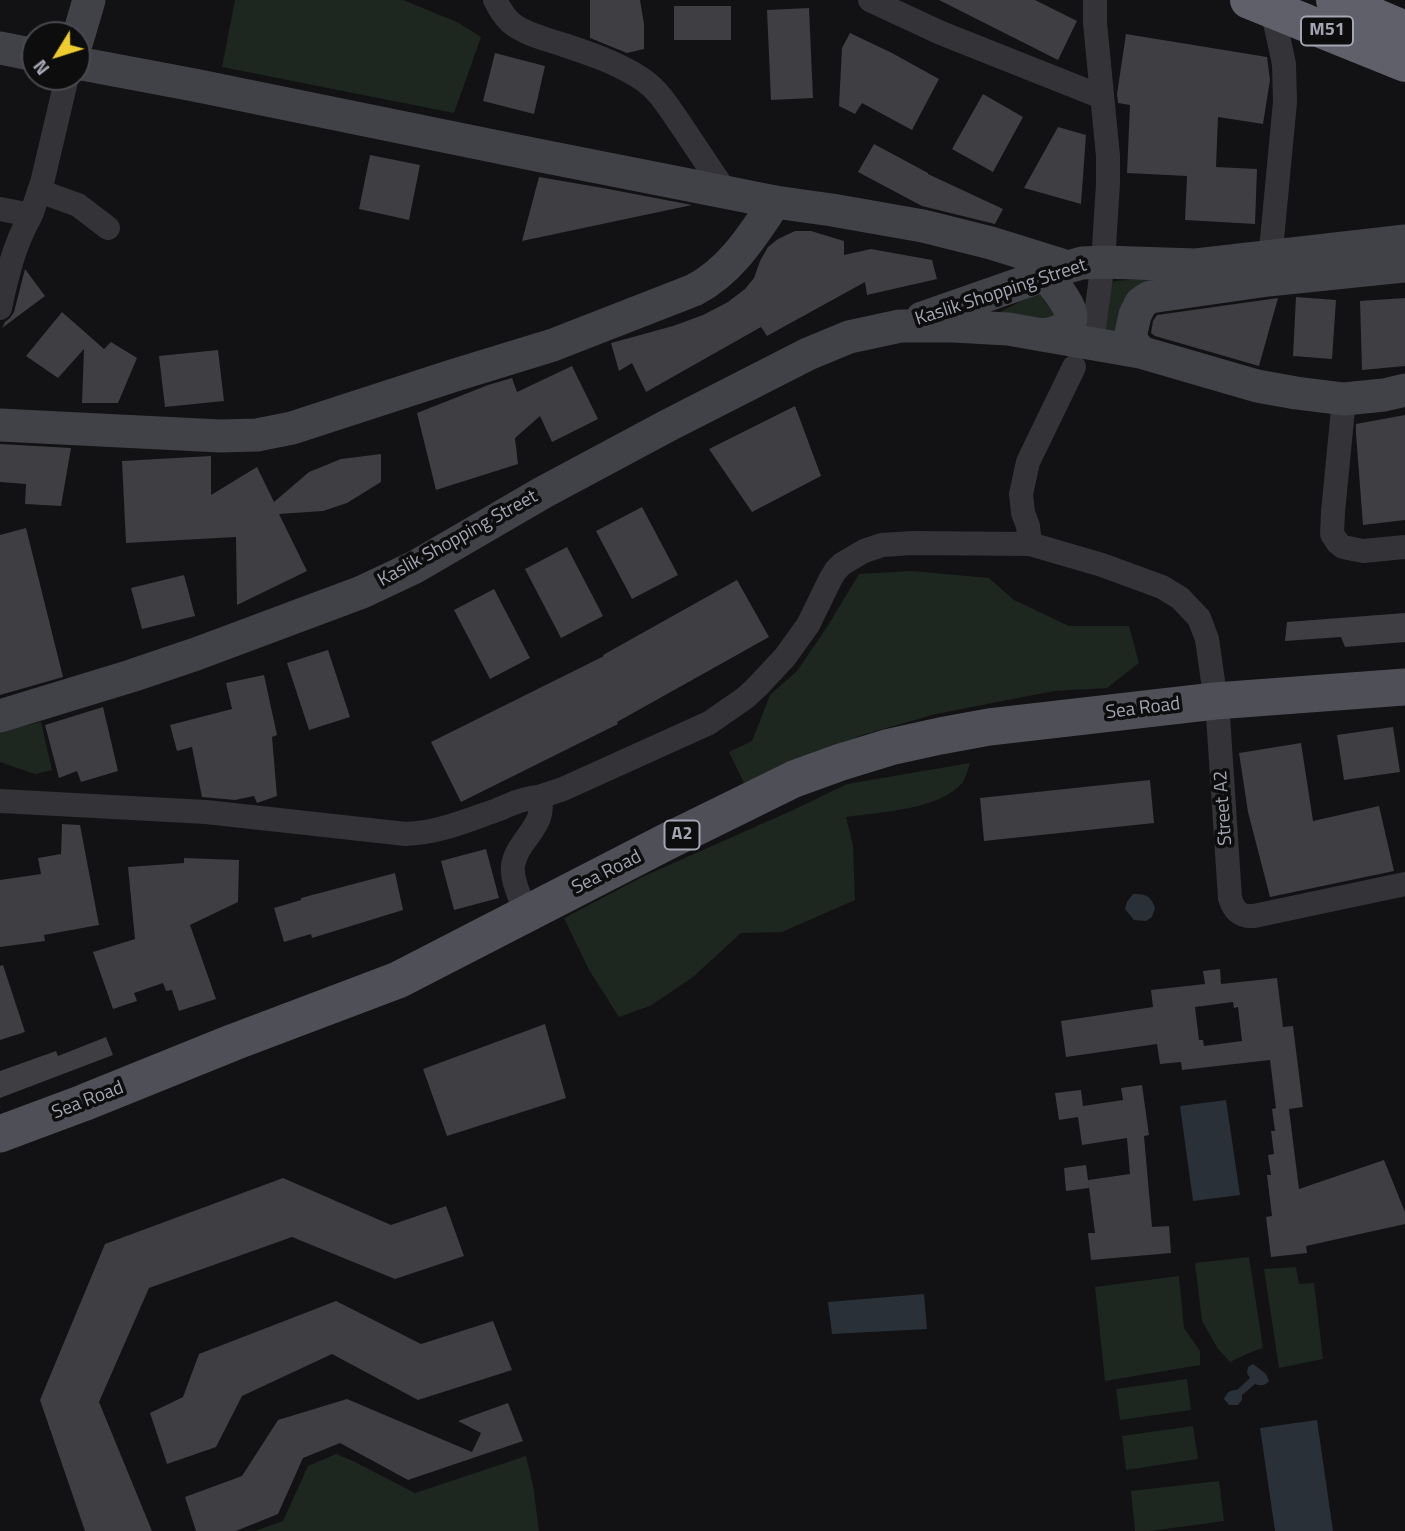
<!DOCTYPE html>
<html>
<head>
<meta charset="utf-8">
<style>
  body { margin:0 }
  #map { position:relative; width:1405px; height:1531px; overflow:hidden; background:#121113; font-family:"Titillium Web",sans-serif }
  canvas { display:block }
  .north { position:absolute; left:21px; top:21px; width:70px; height:70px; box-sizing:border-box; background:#0d0d0e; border:2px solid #494a50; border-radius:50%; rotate:232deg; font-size:19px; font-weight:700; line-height:28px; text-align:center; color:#a3a5b3 }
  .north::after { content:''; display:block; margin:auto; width:24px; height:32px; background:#eecc2e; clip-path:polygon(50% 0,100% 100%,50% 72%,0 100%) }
</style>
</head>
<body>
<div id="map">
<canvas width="1405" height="1531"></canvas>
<div class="north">N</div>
</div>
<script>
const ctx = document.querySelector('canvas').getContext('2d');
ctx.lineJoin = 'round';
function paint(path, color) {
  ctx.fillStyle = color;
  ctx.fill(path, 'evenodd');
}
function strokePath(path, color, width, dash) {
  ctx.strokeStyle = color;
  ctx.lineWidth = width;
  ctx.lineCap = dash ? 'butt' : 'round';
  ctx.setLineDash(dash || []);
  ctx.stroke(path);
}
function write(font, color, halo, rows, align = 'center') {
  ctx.font = font + ' "Titillium Web",sans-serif';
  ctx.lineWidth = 7;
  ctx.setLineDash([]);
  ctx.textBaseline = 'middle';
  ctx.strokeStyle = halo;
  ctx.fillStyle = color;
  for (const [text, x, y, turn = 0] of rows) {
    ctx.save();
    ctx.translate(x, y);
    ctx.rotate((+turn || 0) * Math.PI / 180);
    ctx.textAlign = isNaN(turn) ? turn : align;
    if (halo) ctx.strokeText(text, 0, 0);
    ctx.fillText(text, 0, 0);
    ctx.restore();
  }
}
const green = new Path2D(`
  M235,0H403L457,22L481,37L454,113L222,67Z
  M1240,271L1140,295L1121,333L1098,331L1103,288L1115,281Z
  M1041,291L1063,318L980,322Z
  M912,571L989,578L1014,600L1069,626H1129L1139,663L1107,688L1054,691L936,714L862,735L744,783L729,752L752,741L770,695L797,671L827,627L859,574Z
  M41,722L52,770L35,774L0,762V731Z
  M970,763C968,769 966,778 962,783C940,810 879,812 846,817L853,845L855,900L782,932L741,933L693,977L650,1006L619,1017L589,970L564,918L642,877L793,810L847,784Z
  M1249,1257L1263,1348L1249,1353L1230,1362L1218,1349L1202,1321L1195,1263Z
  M1296,1267L1299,1284L1314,1283L1323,1359L1279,1368L1264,1269Z
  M1179,1276L1184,1328L1200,1351V1365L1105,1381L1095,1287Z
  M1187,1379L1191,1410L1120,1420L1116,1389Z
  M1193,1426L1198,1459L1126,1470L1122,1436Z
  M336,1454L353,1461L415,1493L526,1456L533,1485L539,1531H255L283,1521L308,1466Z
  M1219,1481L1224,1521L1150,1531H1135L1131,1491Z`);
const water = new Path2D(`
  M1133,894C1146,894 1151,896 1155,908L1152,917L1146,921L1134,920L1125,909L1127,902Z
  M1226,1100L1240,1195L1193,1201L1180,1106Z
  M924,1294L927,1329L832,1334L828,1302Z
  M1253,1364L1266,1374L1269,1381C1265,1386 1261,1386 1255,1384L1242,1395V1400L1238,1405H1229L1224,1399C1227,1392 1230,1390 1237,1390L1250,1378L1247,1373L1248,1367Z
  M1317,1420L1333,1531H1275L1260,1428Z`);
const building = new Path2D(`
  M590,0H640L644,24V49L627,53L590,38Z
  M939,0H1035L1077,21L1058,60Z
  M674,6H731V40H674Z
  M809,8L813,98L771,100L767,10Z
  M850,33L892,53L939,79L912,130L862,103L855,114L839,106L842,48Z
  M1126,34L1267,57L1270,80L1263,124L1218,117L1216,167L1257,169L1255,224L1185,220L1187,176L1127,173L1130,105L1118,103L1117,94Z
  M495,53L545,66L534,114L483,101Z
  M983,94L1023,117L993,172L952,149Z
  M1058,127L1086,135L1081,204L1024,188Z
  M874,144L928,173V174L1003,209L995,224L922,206L858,172Z
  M370,155L420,165L409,220L359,209Z
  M539,177L603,188L692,205L522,241Z
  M795,231H811L844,241V255L871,249L932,260L937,279L867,295L865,282L767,336L761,327L646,392L632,363L619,371L611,343L673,326L703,315L728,302L745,289L754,278L760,261L768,247L778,239Z
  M25,269L45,296L2,328L5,322L10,318L14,312Z
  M1296,297L1336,300L1332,359L1293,356Z
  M1278,298L1259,366L1155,336L1151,333L1153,321L1157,315Z
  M1405,298V366L1362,370L1360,301Z
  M62,312L104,349L111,342L137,358L118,403H82L84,349L58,378L26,356Z
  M218,350L224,401L165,407L159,356Z
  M572,366L598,419L552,442L540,416L515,438L518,464L436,490L417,413L488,385L512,378L517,392Z
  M795,406L821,476L752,512L709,449Z
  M1405,415V520L1363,525L1356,434V424Z
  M0,444L71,448L61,506L25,504L26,484L0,482Z
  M381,454V482L347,503L323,511L279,514L307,571L237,605L236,537L126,543L122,461L211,456V495L257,467L274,502L309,472L341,459Z
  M642,507L678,575L632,599L596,531Z
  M26,528L63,677L0,695V535Z
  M567,547L603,616L561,638L525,569Z
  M184,575L195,616L142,629L131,588Z
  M737,580L769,637L617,722L618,724L461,802L431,742L604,656L603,655Z
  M494,589L530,658L490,679L454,610Z
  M1405,613V642L1345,647L1341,637L1285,641L1287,622Z
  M328,650L350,717L309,730L287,663Z
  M264,675L277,735L272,737L277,796L257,803L254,796L235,800L202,797L192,747L177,751L170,725L232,709L226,683Z
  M103,707L118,771L81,782L77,771L59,778L45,725Z
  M1393,727L1400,772L1344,780L1337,735Z
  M1301,743L1313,821L1379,806L1394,871L1270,897L1248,812L1239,753Z
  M1150,780L1154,823L984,841L980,798Z
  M62,824L80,825L99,925L44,935L45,941L0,947V880L41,874L38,858L61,854Z
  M486,849L499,898L454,910L441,861Z
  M184,858L239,860L238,902L190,925L216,999L179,1011L172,990L166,991L163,983L134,993L137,1001L113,1009L93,952L135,939L128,867L184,863Z
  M395,873L403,910L312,938L311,934L284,942L274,908L301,900V898Z
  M3,965L25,1032L0,1040V966Z
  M1220,969L1221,984L1277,978L1283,1027L1293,1026L1303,1107L1289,1109L1299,1189L1384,1160L1405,1212V1224L1306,1246L1307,1253L1271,1257L1266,1217L1272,1216L1267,1175H1271L1268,1155L1274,1154L1271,1131H1275L1272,1109L1276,1108L1270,1060L1182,1070L1181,1062L1160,1064L1157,1044L1066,1057L1061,1021L1153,1007L1151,990L1205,984L1203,971ZM1233,1002L1234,1008L1238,1007L1242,1041L1204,1046L1203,1040H1199L1195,1007Z
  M545,1024L566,1098L447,1136L423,1069Z
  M106,1037L113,1055L0,1098V1071L56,1051L58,1056Z
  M1142,1085L1149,1135L1144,1136L1152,1227L1169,1226L1171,1253L1091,1260L1088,1233H1095L1088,1180L1130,1174L1127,1138L1082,1145L1078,1117L1059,1120L1055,1093L1081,1090L1083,1106L1123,1100L1121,1088Z
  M1086,1165L1089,1188L1066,1191L1064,1168Z
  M283,1178L391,1225L446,1206L464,1256L395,1279L292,1237L149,1288L99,1402L152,1531H85L40,1400L105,1244Z
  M336,1301L421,1344L493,1321L512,1370L418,1400L332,1354L242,1396L216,1447L167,1464L150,1413L183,1397L199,1354Z
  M347,1399L472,1452L481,1433L458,1421L508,1403L523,1441L408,1480L340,1443L303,1458L278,1514L236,1531H196L185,1497L242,1476L278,1420Z`);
const street = new Path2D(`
  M495,0C499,8 503,15 510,22C524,34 546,39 564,45C591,54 618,63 642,79C660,91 671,111 683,128C697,149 711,170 725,191
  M870,0L941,33L1102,97
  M39,191L78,205L108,228
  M0,209L31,215L42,183L67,77
  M1269,271L1285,102L1284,64L1276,27L1270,8
  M0,308C7,275 14,245 31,215
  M1092,343L1103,262L1108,184V156L1095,23V0
  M1344,399L1333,512L1332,534L1338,543L1343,547L1363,551L1405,547
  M1030,544L1028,526L1023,513L1021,494L1028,462L1074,367
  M539,797L563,789L709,723L745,698L757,687L785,657L808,625L831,578L836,570L842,564L864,551L882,545L913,543L1030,544L1102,565L1162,587L1180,598L1199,618L1207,639L1218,716L1230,898C1234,911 1240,917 1254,916L1405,884
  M0,801L206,812L406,834C438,833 468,820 497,810C511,804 524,798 539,797C549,825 516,840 513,866C511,880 522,901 526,914`);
const secondary = new Path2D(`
  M77,41L89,0
  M0,48L35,55
  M77,63L194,85L532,154L775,202L832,210L923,226L991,243L1068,267
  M922,318L1068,267L1082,263L1103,262L1196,265L1405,241
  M1042,335C1093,328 1065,300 1046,275
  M1140,352L1132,341L1131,333L1135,315L1141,303L1150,297L1268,280L1405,266
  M0,425L220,436L257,435L292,428L452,376L553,345L694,290C731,271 753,235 775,202
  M0,716L131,676L196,654L362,592L415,567L542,493L667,426L808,354L849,337L900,326H953L1008,329L1140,352L1257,386L1296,393L1344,399L1384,395L1405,390`);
const primary = new Path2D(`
  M0,1134L83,1103L234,1042L398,980L666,842L794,779L841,762L890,747L940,736L989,727L1215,701L1405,687`);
const highway = new Path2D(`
  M1249,0L1405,63
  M1335,0L1405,30`);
const shields = [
  [1327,31,52],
  [682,835,35]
];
const shieldNames = [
  ["M51",1327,31],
  ["A2",682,835]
];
const streetNames = [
  ["Kaslik Shopping Street",1001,293,-18],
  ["Kaslik Shopping Street",458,539,-29],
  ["Sea Road",1143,709,-7],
  ["Street A2",1224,808,-94],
  ["Sea Road",607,873,-27],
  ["Sea Road",88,1101,-21]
];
paint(green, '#1e2620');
paint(water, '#2a3038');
paint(building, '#3e3e43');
strokePath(street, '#333338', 24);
strokePath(secondary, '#414148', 33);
strokePath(primary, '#4f4f57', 37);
strokePath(highway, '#5f6069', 38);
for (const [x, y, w] of shields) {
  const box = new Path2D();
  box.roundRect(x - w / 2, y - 14.5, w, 29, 5);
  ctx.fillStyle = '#0d0d0e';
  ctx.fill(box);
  strokePath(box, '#a3a5b3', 2);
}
write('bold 18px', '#a3a5b3', null, shieldNames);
write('19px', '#a3a5b3', '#0d0d0e', streetNames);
</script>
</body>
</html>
